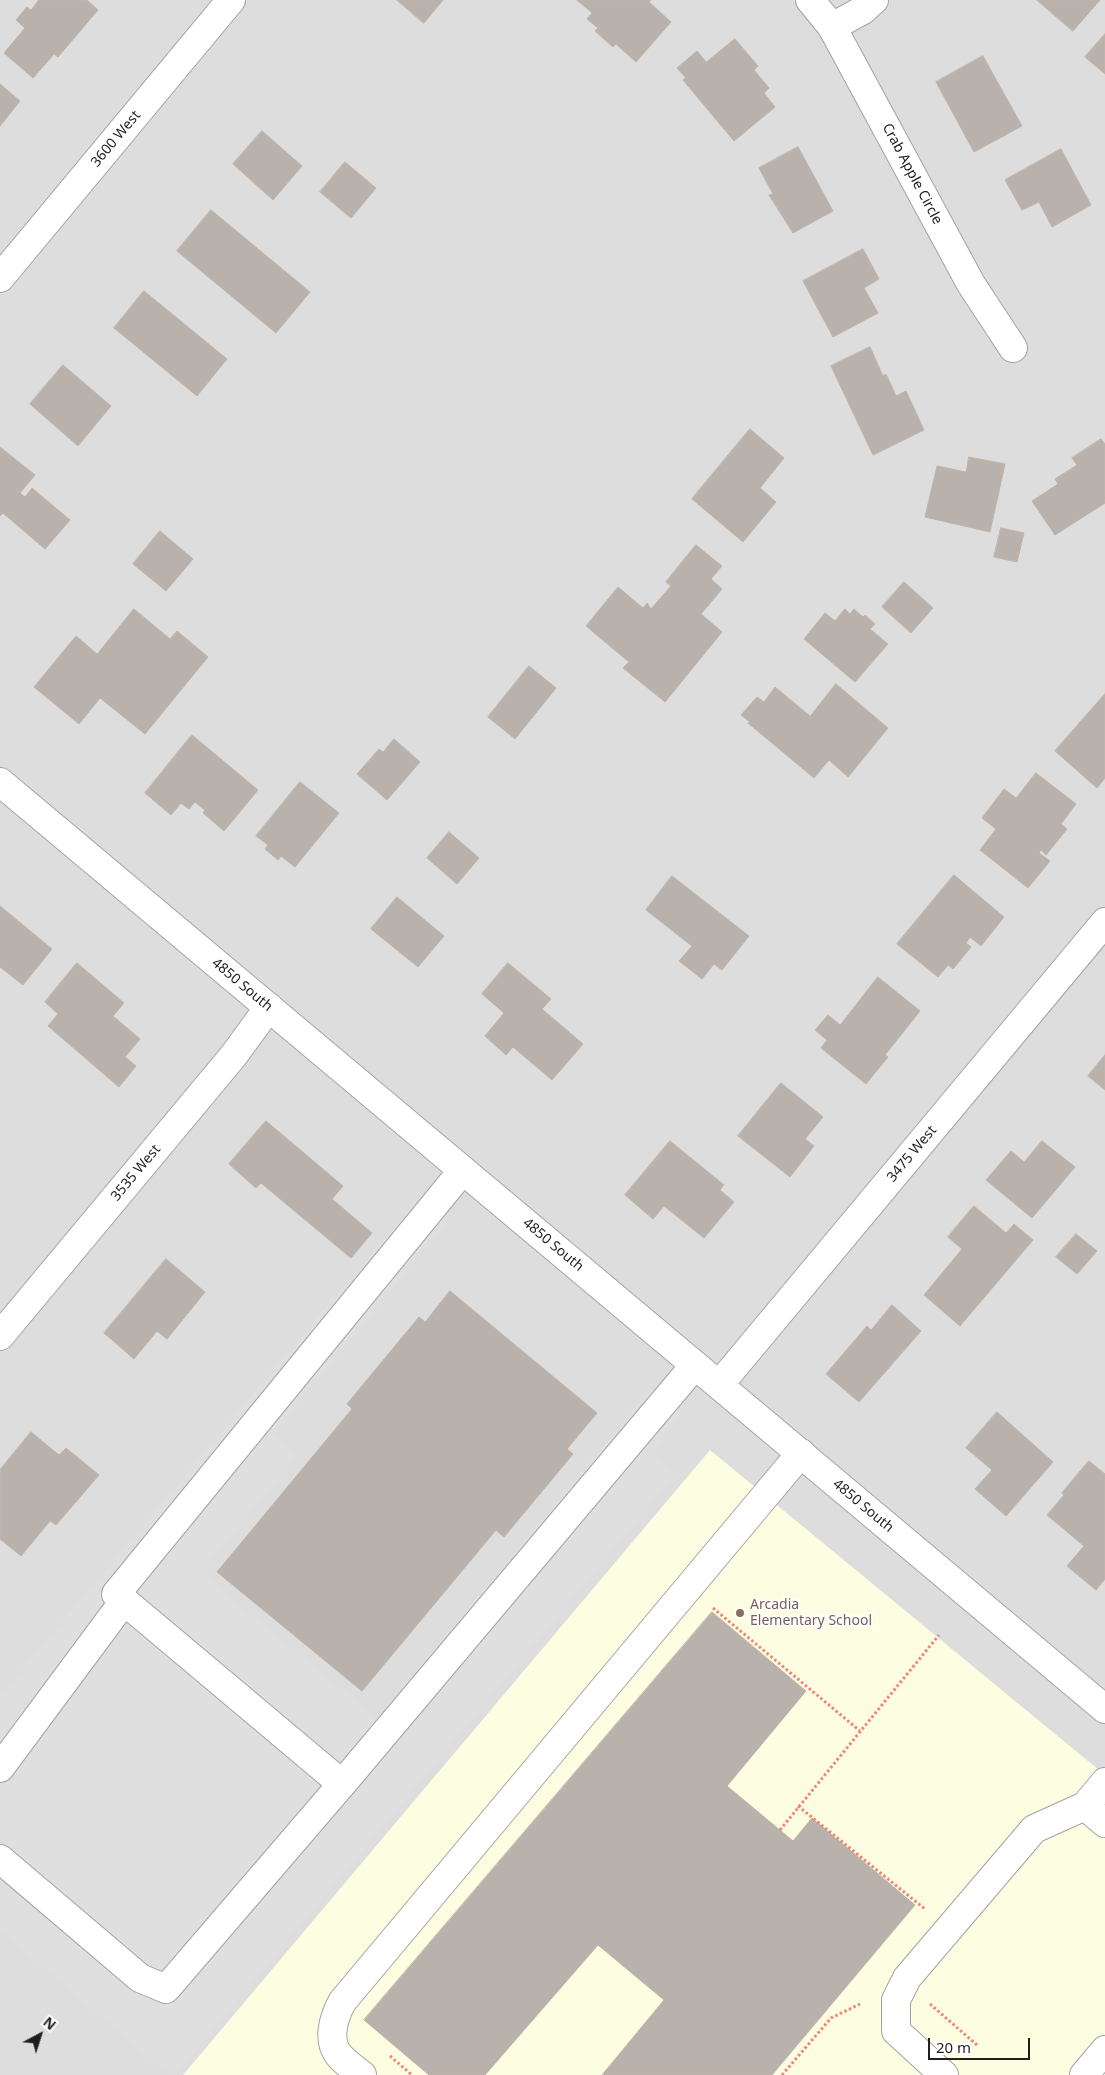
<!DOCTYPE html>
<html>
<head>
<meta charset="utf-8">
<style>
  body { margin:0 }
  #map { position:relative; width:1105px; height:2075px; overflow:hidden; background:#efece7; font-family:"Noto Sans",sans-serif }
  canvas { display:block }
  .north { position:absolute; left:15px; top:2010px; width:50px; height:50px; -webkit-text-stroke:4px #fff; paint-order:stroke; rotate:40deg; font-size:14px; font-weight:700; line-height:20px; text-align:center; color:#1f1f1f }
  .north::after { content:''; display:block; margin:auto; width:18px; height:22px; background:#1f1f1f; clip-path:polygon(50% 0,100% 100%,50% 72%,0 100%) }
  .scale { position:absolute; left:928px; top:2038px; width:102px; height:22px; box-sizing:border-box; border:2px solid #1f1f1f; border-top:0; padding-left:6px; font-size:15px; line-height:18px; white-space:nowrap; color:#1f1f1f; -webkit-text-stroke:4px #fff; paint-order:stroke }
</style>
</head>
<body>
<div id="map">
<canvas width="1105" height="2075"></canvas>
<div class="north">N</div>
<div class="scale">20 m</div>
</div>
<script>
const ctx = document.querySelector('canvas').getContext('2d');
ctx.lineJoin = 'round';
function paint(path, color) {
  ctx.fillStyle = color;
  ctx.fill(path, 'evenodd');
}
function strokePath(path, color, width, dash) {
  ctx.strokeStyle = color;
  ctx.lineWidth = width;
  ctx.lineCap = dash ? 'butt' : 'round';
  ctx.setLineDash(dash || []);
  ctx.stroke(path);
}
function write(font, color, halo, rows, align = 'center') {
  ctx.font = font + ' "Noto Sans",sans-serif';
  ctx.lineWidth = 4;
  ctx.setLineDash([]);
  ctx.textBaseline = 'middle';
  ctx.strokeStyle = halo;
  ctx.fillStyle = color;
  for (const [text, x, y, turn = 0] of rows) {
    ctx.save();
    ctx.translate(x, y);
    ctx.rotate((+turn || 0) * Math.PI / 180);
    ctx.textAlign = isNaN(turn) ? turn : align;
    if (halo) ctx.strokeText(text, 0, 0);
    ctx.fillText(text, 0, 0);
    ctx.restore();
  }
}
const residential = new Path2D(`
  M0,0H1105V2075H0Z`);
const education = new Path2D(`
  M710,1450L1105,1775V2075H183Z`);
const parking = new Path2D(`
  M420,1195L449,1220L273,1433L298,1455L201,1573L376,1718L651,1388L681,1414L653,1451L676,1474L176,2075H169L0,1930V1696Z`);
const building = new Path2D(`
  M39,0H87L98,10L58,57L54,54L33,78L4,53L25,28L16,20L27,7L31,10Z
  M397,0H443L424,23Z
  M577,0H651L649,2L671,22L636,62L616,44L613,47L595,31L598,28L587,19L592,13Z
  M1037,0H1100L1073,31Z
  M1105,34V74L1085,57Z
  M735,39L758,66L754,70L769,88L764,93L775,107L734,141L683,80L686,78L677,68L697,51L706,62Z
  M983,56L1022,126L974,152L936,82Z
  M0,84L20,101L0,126Z
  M262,131L302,166L273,200L233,164Z
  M798,147L833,211L793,233L769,195L773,194L759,168Z
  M1061,149L1091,205L1052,227L1039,202L1022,210L1005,180Z
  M345,162L376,188L351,218L320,192Z
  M211,210L310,292L276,333L177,251Z
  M863,249L879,279L864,288L878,313L833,337L803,281Z
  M144,291L227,359L197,396L114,328Z
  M870,347L883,376L886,374L896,396L906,391L924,430L873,455L831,366Z
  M63,365L111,406L78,446L30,404Z
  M750,429L784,458L760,488L776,502L743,542L692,499Z
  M1101,439L1105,444V503L1055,535L1032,501L1058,484L1055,479L1077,465L1072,458Z
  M0,447L35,475L20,493L25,497L32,488L70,520L45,549L3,513L0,516Z
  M969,457L1005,464L990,532L925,517L937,466L966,472Z
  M1001,528L1024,533L1017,562L994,557Z
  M160,531L193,559L166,591L133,564Z
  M696,545L722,566L711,579L722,589L701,614L722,632L665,702L623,668L629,662L586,626L618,587L643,608L647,603L651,609L671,586L666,582Z
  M904,582L933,608L911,633L882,607Z
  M134,609L170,639L177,631L208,657L145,734L100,698L79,724L34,687L76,636L97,654Z
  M845,609L850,614L854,609L863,617L865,615L875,624L870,629L888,644L855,682L804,639L825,613L835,621Z
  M529,666L556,688L515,739L488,717Z
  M836,684L888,728L848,777L829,760L814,778L748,723L750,722L741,715L757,697L764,702L775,687L810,716Z
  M1105,694V778L1097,788L1055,751Z
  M192,735L258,790L224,831L203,813L205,810L195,802L189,809L181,803L171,815L145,793Z
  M394,739L420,762L387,800L357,774L379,749L383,752Z
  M1036,773L1076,804L1061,824L1067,829L1046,855L1041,850L1039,853L1050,861L1028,888L980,850L996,829L982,818L1004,789L1016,798Z
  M300,782L339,813L295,867L281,856L278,860L265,849L268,845L256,836Z
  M449,832L479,858L457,884L427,858Z
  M954,875L1004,917L981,946L970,937L966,943L971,947L953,969L948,965L938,977L897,944Z
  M672,876L749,936L722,970L714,964L702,979L679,961L692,946L646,910Z
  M397,897L444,936L418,967L371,929Z
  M0,906L52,949L23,985L0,967Z
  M77,963L124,1003L113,1016L140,1039L125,1057L136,1066L119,1087L48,1026L58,1014L45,1002Z
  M508,963L551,999L542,1009L583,1044L552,1080L513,1047L506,1055L485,1036L504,1013L482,994Z
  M878,977L920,1011L885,1055L888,1057L866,1084L821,1048L827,1040L815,1030L828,1015L840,1025Z
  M1105,1055V1090L1088,1076Z
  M781,1083L823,1117L805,1139L814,1146L790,1177L738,1136Z
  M266,1121L343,1186L332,1199L372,1233L351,1258L261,1183L256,1188L229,1164Z
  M670,1141L724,1185L720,1190L734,1202L704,1238L664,1206L653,1219L625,1195Z
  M1042,1141L1075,1167L1032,1218L986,1180L1011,1151L1024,1162Z
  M974,1206L1006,1233L1014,1224L1033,1240L960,1326L924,1295L962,1249L948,1237Z
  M1076,1234L1097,1251L1077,1274L1056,1257Z
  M166,1259L205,1292L167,1339L157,1331L134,1359L104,1333Z
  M450,1291L597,1413L567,1449L573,1454L504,1537L496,1530L362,1691L217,1572L352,1409L347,1404L419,1317L425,1322Z
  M892,1305L921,1331L859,1402L826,1374L867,1326L871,1330Z
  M997,1412L1053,1462L1006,1516L975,1489L992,1470L966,1448Z
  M31,1432L59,1455L66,1448L99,1475L56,1525L50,1521L21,1556L0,1539V1470Z
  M1089,1461L1105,1474V1579L1096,1590L1067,1566L1084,1546L1047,1515L1064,1495L1062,1493Z
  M712,1612L806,1691L727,1786L793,1841L812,1818L915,1905L772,2075H602L664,2000L598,1945L485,2075H429L364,2020Z`);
const path = new Path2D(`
  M713,1608L860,1731
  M798,1806L925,1909
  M780,1830L939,1635
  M930,2004L977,2045
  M390,2056L412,2075
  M782,2075L831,2018L860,2004`);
const minor = new Path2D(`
  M810,0L832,27L971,284L1013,348
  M832,27L863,10L874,0
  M0,278L231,0
  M0,782L1105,1709
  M463,1170L116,1594L342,1784L695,1365
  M0,1336L234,1055L269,1007
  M719,1385L1105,922
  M0,1768L124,1601
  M1085,1806L1105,1823
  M0,1859L140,1978L166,1989L342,1784
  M362,2075C355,2069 344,2062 338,2054C327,2039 334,2017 342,2002L801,1453
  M944,2075L896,2031V2000L907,1978L1034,1829L1085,1806L1105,1782
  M1084,2075L1105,2050`);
const markers = [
  [740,1613,5,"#8d6e63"]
];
const streetNames = [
  ["3600 West",116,139,-50],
  ["Crab Apple Circle",912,174,62],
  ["4850 South",242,985,40],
  ["3475 West",912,1154,-50],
  ["3535 West",136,1173,-50],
  ["4850 South",553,1245,40],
  ["4850 South",863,1506,40]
];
const educationNames = [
  ["Arcadia",750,1605],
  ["Elementary School",750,1621]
];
paint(residential, '#ddd');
paint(education, '#fdfde2');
paint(parking, '#dfdfdf');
paint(building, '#b9b2ac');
strokePath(building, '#c0b4aa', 1);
strokePath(minor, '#a3a3a3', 30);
strokePath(path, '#f08477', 3, [2.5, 2.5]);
strokePath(minor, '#fff', 28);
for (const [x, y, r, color] of markers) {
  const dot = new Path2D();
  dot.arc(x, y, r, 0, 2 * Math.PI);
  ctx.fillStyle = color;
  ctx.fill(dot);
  strokePath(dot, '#fff', 2);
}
write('14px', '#1f1f1f', '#fff', streetNames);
write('14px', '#785e54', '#fff', educationNames, 'left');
</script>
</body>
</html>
